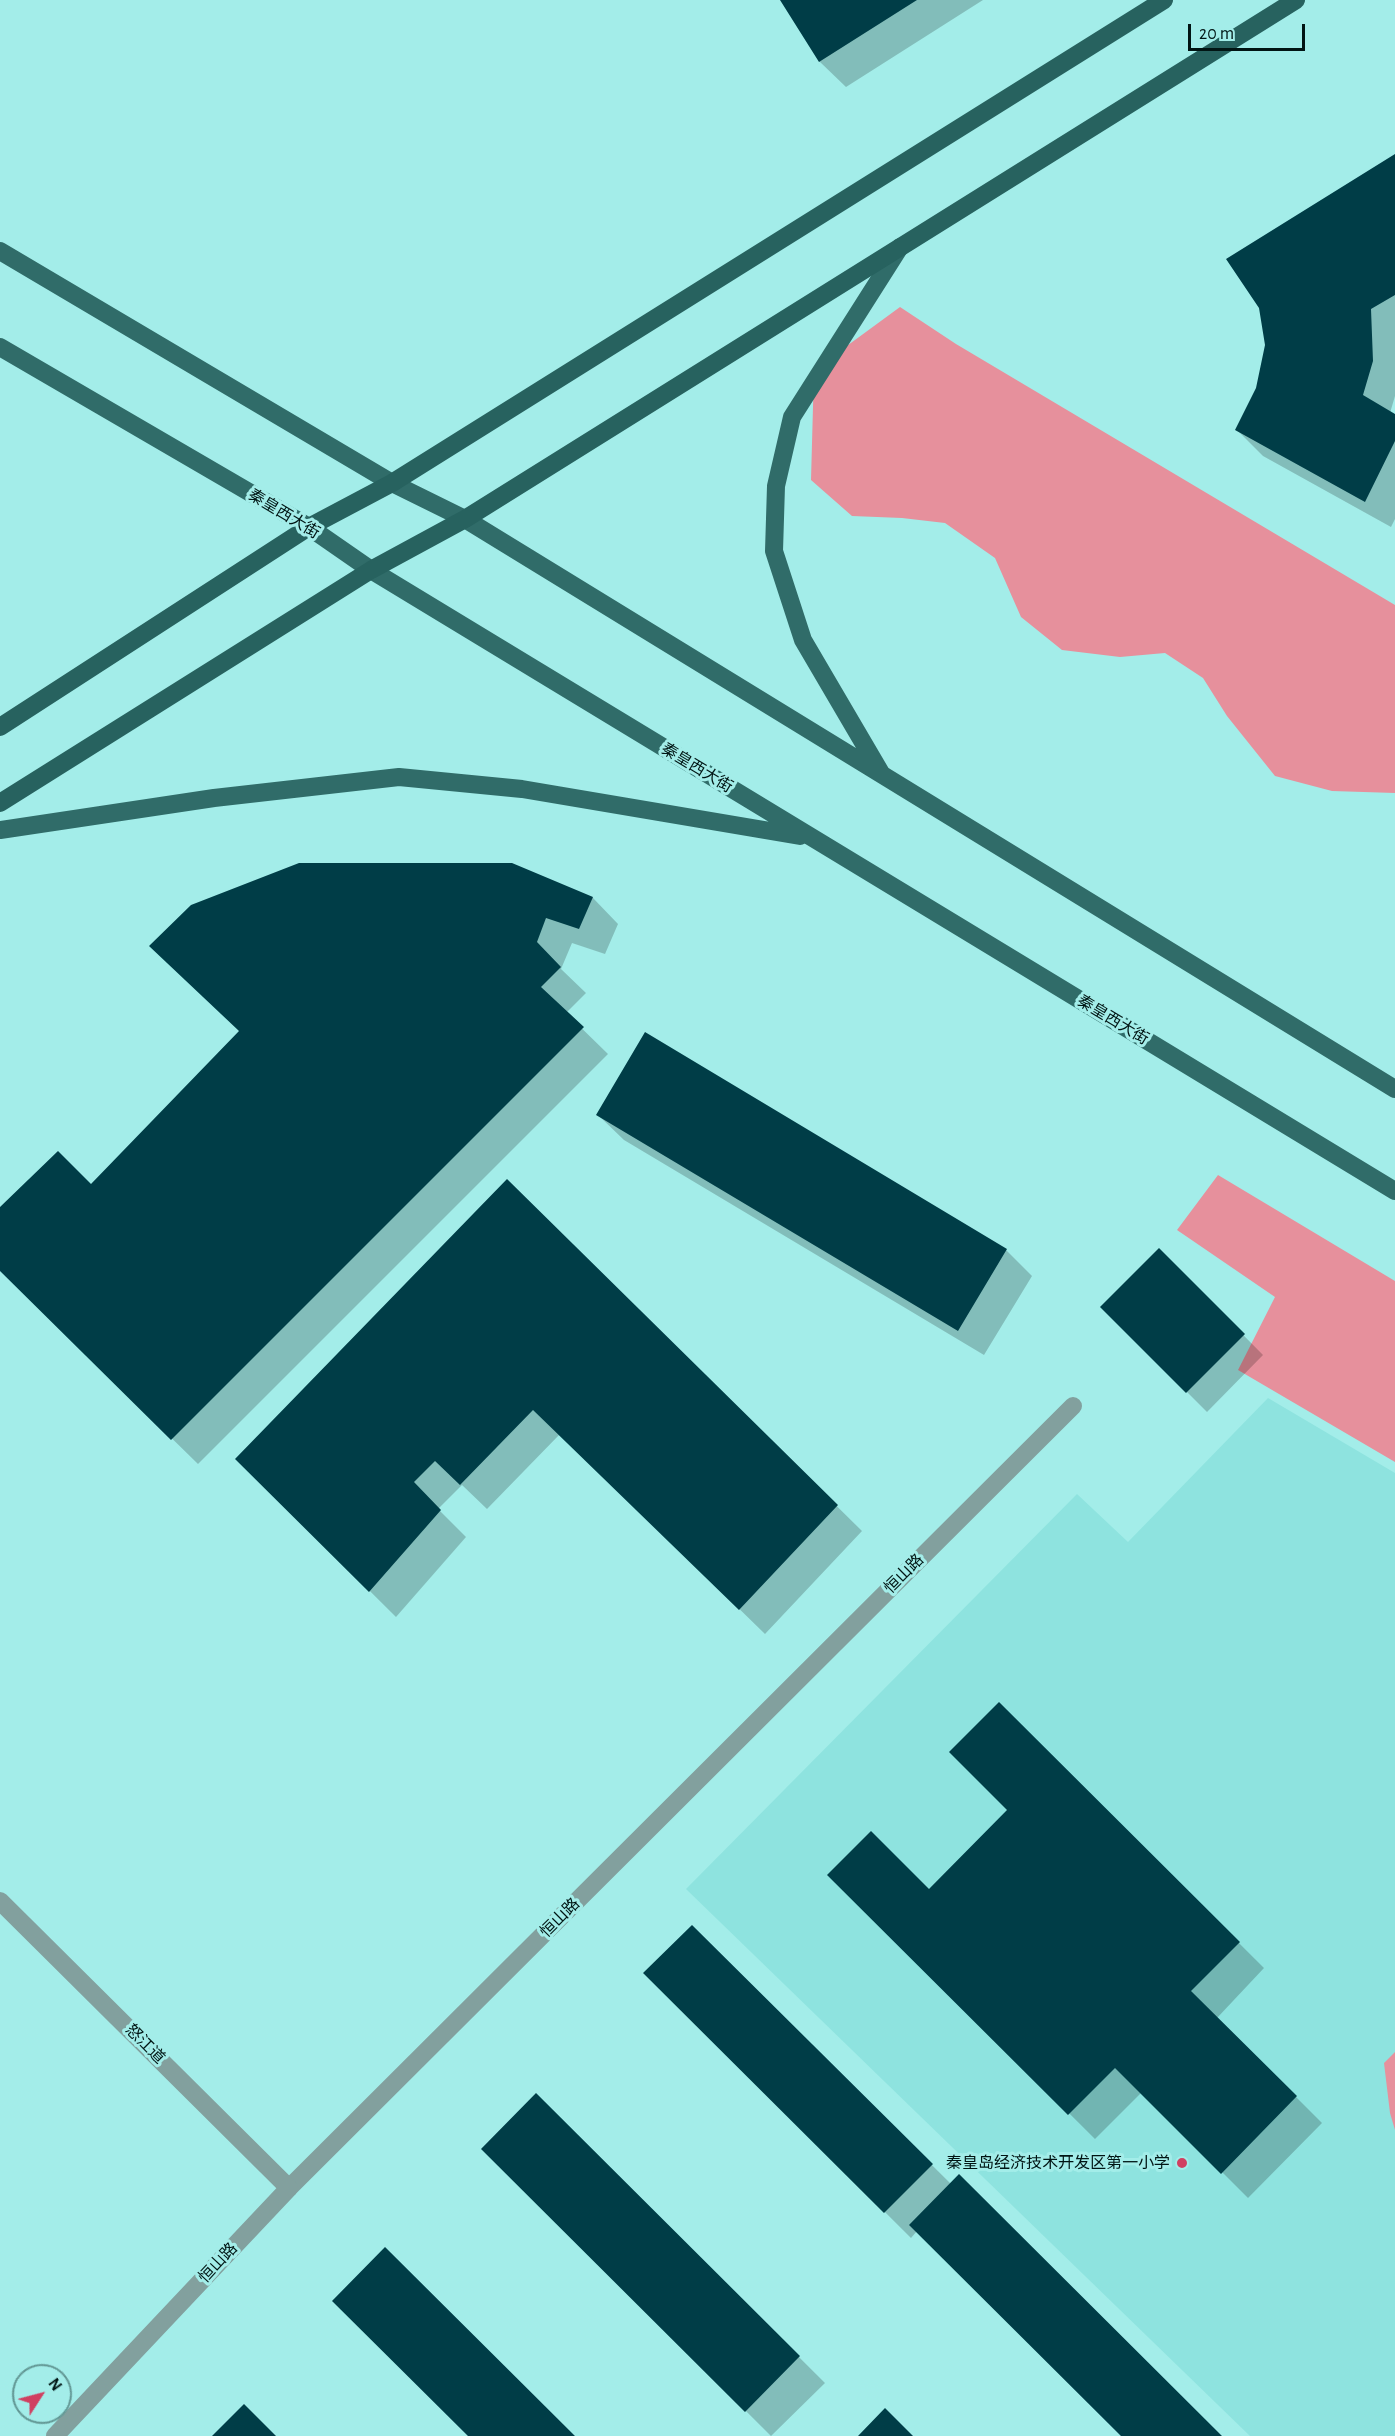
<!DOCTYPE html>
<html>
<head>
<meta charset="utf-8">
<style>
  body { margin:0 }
  #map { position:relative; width:1395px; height:2436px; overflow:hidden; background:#a3ede9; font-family:"Alegreya Sans",sans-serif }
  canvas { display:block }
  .north { position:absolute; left:12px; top:2364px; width:60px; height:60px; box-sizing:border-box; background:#a3ede9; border:2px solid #629794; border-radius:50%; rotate:54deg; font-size:16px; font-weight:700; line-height:24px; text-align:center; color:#011514 }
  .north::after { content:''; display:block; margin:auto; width:21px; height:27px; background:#d04061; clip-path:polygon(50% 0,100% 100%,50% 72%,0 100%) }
  .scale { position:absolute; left:1188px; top:24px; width:117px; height:27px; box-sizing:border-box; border:3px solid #011514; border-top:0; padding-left:8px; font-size:18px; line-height:21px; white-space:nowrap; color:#011514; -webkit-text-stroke:4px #a3ede9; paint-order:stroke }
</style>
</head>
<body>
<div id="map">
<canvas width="1395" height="2436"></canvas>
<div class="north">N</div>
<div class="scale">20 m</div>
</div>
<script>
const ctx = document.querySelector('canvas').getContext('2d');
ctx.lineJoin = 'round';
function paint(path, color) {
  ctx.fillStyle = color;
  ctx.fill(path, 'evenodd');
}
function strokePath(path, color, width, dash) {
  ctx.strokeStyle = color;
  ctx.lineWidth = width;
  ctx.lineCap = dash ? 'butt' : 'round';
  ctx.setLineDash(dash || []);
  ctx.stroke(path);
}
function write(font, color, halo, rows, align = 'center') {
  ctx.font = font + ' "Alegreya Sans","Noto Sans SC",sans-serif';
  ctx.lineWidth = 6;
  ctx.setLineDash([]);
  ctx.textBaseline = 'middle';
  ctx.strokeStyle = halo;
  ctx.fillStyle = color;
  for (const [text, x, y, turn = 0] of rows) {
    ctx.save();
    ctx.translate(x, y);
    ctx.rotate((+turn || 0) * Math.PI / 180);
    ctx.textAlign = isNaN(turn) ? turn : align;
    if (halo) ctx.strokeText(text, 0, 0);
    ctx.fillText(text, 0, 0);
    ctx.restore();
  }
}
const built = new Path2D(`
  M1268,1398L1395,1473V2436H1250L686,1889L1077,1494L1128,1542Z`);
const green = new Path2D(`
  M900,307L956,344L1395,605V793L1332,791L1275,776L1227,716L1203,678L1165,653L1120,657L1062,650L1021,617L995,558L945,523L902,518L852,516L811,480L814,370Z
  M1218,1175L1395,1281V1462L1238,1370L1275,1297L1177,1230Z
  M1395,2052V2130L1390,2113L1384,2063Z`);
const shadow = new Path2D(`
  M781,0H983L846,87L820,62Z
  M1395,157V396L1390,413L1395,416V519L1391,527L1263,456L1237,430Z
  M512,864L593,898L618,924L605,954L572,943L561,969L586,993L566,1013L608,1054L198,1464L0,1270V1209L91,1186Z
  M598,1115L1006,1250L1032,1276L984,1355L624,1140Z
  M507,1181L862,1531L765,1634L560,1434L487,1509L462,1485L438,1509L466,1537L396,1617L237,1459Z
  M1159,1250L1263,1355L1207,1412L1102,1307Z
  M999,1704L1264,1968L1217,2018L1322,2123L1248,2198L1142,2092L1095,2139L830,1875L929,1891L1009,1810Z
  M692,1927L951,2184L1220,2436H1123L917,2231L911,2238L645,1973Z
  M536,2095L825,2383L771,2436L483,2149Z`);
const building = new Path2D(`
  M780,0H917L819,62Z
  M1395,154V295L1371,309L1373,361L1363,395L1395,414V441L1365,502L1235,430L1256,388L1265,345L1259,308L1226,259Z
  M299,863H512L593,897L579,929L546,918L537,942L561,967L541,987L584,1027L171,1440L0,1271V1207L58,1151L91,1184L239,1031L149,946L191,905Z
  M645,1032L1007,1249L958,1331L596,1115Z
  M507,1179L838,1505L739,1610L533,1410L460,1485L435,1461L414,1482L441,1510L369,1592L235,1459Z
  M1159,1248L1245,1334L1186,1393L1100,1307Z
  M999,1702L1240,1942L1191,1991L1297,2096L1221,2174L1115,2068L1068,2115L827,1875L871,1831L929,1889L1007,1810L949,1752Z
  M692,1925L933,2164L884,2213L643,1973Z
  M536,2093L800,2356L745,2412L481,2149Z
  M959,2174L1222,2436H1121L909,2225Z
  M385,2247L575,2436H468L332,2301Z
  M244,2404L276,2436H212Z
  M885,2408L913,2436H858Z`);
const minor = new Path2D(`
  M289,2188L1073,1406`);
const tertiary = new Path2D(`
  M0,1901L289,2188L55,2436`);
const primary = new Path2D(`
  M0,251L392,483L465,519L1395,1089
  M0,347L309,527L371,570L1395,1191
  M881,773L803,640L774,551L776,486L792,417L900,247
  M0,830L214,798L399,777L522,789L800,836`);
const trunk = new Path2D(`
  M0,727L309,527L392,483L1164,0
  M0,803L371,570L465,519L1296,0`);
const markers = [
  [1182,2163,6,"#d04061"]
];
const streetNames = [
  ["秦皇西大街",284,514,31],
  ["秦皇西大街",697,768,31],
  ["秦皇西大街",1113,1020,31],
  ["恒山路",904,1574,-45],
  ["恒山路",560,1918,-45],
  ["怒江道",145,2044,45],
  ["恒山路",218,2263,-47]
];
const poiNames = [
  ["秦皇岛经济技术开发区第一小学",1170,2163]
];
paint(built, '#8ee3df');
paint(green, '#e6909c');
paint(shadow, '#0003');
paint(building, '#003d47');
strokePath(minor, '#82a09e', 18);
strokePath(tertiary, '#82a09e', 18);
strokePath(primary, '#306c69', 18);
strokePath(trunk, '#27625f', 18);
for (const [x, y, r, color] of markers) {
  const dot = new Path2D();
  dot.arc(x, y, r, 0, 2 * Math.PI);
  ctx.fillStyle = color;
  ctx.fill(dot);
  strokePath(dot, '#a3ede9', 2);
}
write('16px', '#011514', '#a3ede9', streetNames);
write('16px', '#011514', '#a3ede9', poiNames, 'right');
</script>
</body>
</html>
